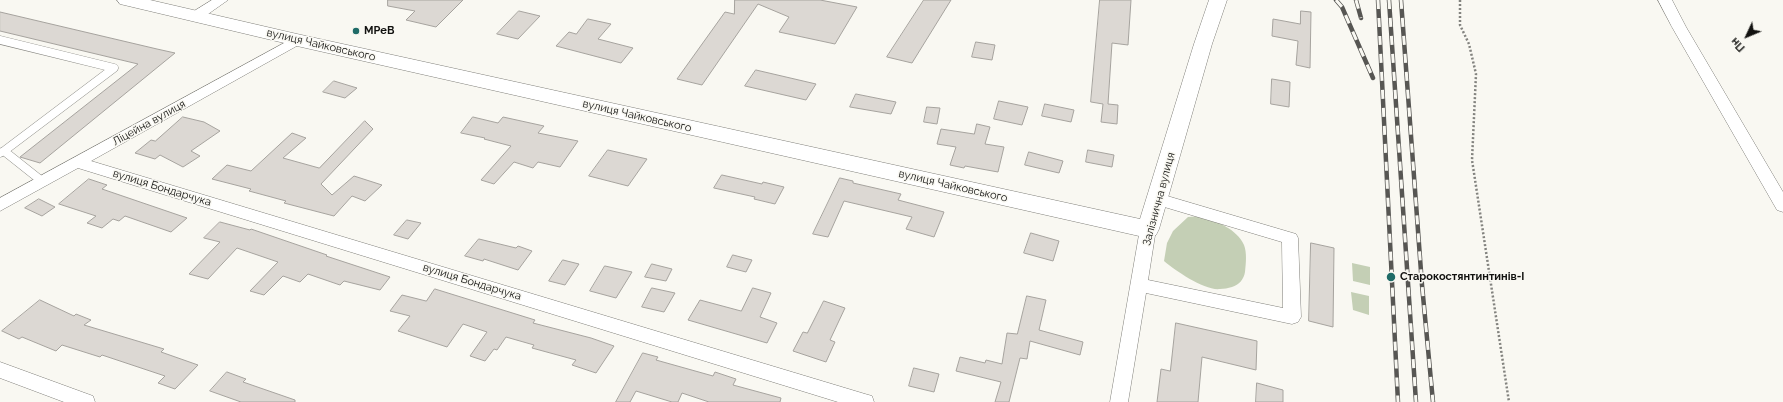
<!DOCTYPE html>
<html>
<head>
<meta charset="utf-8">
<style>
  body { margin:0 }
  #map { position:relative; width:1783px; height:402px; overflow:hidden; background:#f9f8f2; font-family:Raleway,sans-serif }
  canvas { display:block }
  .north { position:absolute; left:1727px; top:16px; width:40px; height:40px; -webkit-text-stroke:3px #f9f8f2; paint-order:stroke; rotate:226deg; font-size:11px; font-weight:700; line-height:16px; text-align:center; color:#121210 }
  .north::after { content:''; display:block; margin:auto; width:14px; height:18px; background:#121210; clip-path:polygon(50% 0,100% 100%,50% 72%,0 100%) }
</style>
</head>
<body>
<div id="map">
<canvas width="1783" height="402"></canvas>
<div class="north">Пн</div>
</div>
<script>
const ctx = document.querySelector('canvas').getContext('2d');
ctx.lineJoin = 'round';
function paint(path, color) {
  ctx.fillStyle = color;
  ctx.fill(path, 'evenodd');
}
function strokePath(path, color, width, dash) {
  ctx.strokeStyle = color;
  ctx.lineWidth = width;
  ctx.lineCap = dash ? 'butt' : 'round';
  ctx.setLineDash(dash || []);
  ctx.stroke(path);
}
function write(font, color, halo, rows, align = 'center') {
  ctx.font = font + ' Raleway,sans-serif';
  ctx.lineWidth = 3;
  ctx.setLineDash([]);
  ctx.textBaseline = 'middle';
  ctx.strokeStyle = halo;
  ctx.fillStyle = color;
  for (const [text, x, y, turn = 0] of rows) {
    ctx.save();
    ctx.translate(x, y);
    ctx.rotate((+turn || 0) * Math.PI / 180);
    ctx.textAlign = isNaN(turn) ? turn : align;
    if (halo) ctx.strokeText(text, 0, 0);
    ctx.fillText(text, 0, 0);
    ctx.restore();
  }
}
const green = new Path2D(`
  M1202,216C1216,221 1237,229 1244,245C1247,253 1246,263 1245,272C1244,279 1239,285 1232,287C1228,288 1224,289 1220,289C1205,291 1176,271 1164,261L1167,243L1173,231L1188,217Z
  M1352,263L1370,267V285L1353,281Z
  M1351,292L1369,296V315L1353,310Z`);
const building = new Path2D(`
  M388,0H463L436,27L406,20L415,11L388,6Z
  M735,0H820L857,7L835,44L779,32L789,17L758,4L702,85L677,79L725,12L734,14Z
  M924,0H951L912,63L887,57Z
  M1100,0H1131L1128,45L1112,43L1108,104L1118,105L1117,124L1101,122L1103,104L1091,102Z
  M519,11L540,16L518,39L497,34Z
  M1301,11L1311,12L1310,68L1296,65L1298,41L1272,36L1273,19L1300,24Z
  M0,12L157,49L175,53L40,163L20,157L138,64L0,31Z
  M588,19L611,24L598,39L633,48L621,63L556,46L569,32L576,34Z
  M976,42L995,45L992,60L972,57Z
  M756,70L816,84L806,100L745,86Z
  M1272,79L1290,82L1289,107L1271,104Z
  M334,81L357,88L345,98L323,92Z
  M856,94L896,102L891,114L850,107Z
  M999,101L1028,107L1022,125L994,119Z
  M1045,104L1074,110L1071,122L1042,116Z
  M927,107L940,108L937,124L924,122Z
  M183,117L204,122L220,131L191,151L200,156L183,167L160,155L155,159L135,153L151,140L155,141Z
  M473,117L498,123L503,117L544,126L538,133L578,141L560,167L538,162L533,168L514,162L494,184L481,180L511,146L484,139L485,138L461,133Z
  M365,121L373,129L321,184L332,195L354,176L382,185L365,201L352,196L334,216L284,203L286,201L249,191L251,189L212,179L227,165L251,171L292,133L306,138L283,158L319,168Z
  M977,124L990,127L985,144L1004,147L998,172L965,166L964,168L950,165L956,147L937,144L941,129L974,134Z
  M608,150L647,159L628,186L589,176Z
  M1088,150L1114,155L1112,167L1086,162Z
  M1029,152L1063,161L1059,173L1025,165Z
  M722,175L762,184L763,182L784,187L775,204L754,199L755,197L714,188Z
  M840,178L853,181V183L901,194L898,200L944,212L934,237L906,229L912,217L844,201L828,237L813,234Z
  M89,179L107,185L102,189L187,218L171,232L125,216L119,221L113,219L102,228L87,223L96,216L59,204Z
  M39,199L55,207L42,216L25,208Z
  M407,220L421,223L408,239L394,235Z
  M220,222L250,230L251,229L327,255L326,256L390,277L380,290L344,281L340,285L308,274L300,282L283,276L264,295L250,291L278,262L237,248L208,279L189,274L220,242L204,238Z
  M1031,233L1059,241L1053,261L1024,253Z
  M479,239L516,248L518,246L532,251L518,270L484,259L483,261L465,256Z
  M1311,243L1334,248L1333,327L1309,321Z
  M733,255L752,260L746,272L727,267Z
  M563,260L579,264L565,285L549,281Z
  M652,264L672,269L666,281L645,277Z
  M605,266L632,272L616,298L590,291Z
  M652,288L675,293L664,312L642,307Z
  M753,288L771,293L760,317L777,323L767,343L688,320L700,300L741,311Z
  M435,289L535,320L533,323L591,338L614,346L596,373L572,365L576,360L532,348L534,345L506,337L497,350L494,349L485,361L470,356L487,332L463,324L447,347L398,331L410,316L390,311L402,295L426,301Z
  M1027,296L1046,300L1039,330L1083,342L1080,355L1030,341L1027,359L1020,358L1009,402H995L1001,382L956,371L960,357L985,363L986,360L1002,364L1007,333L1017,334Z
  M40,300L74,316L76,314L91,320L84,325L164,349L161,352L198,365L175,389L158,383L165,376L102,355L100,357L62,345L56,351L22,337L19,339L2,331Z
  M824,301L845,308L830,340L835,342L826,362L793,351L803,332L807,333Z
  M1176,323L1257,341L1256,370L1202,357L1198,402H1157L1161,369L1170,371Z
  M643,353L658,357L656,360L713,376L715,372L736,379L733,385L781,398L780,402H709L682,393L678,402H672L636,391L630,402H616Z
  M914,368L939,374L934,392L909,386Z
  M227,372L246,379L243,382L295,400V402H241L210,391Z
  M1257,383L1283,390V402H1256Z`);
const path = new Path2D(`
  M1460,0V25L1469,44L1476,74L1472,160L1509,402`);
const lane = new Path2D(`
  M0,40L114,68L4,151
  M0,153L4,151L43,182`);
const street = new Path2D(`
  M212,0H228L201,19H191L189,16L191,13Z
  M1658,0H1672L1686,27L1783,192V212L1777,210L1672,27Z
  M297,36L302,37L304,40L302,43L91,161L865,394L872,396L874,402H838L78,168L0,211V198Z
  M1157,193L1296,234L1298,238L1301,317L1298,322L1292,324L1146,293L1128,402H1110L1140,229L1142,225L1148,223L1154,225L1156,229L1148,280L1283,308L1282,242L1151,203L1149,199L1151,195Z
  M0,362L93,396L95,402H64L0,378Z`);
const secondary = new Path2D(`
  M117,0H150L297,34L1140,219L1194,44L1209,0H1227L1212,44L1159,229L1156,235L1148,238L297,46L120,4Z`);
const rail = new Path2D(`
  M1336,0L1342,7L1373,78
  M1356,0L1361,18
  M1378,0L1398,402
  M1389,0L1416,402
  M1401,0L1422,285L1433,402`);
const markers = [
  [356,31,4,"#1f6b67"],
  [1391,277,5,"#1f6b67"]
];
const poiNames = [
  ["МРеВ",364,31],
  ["Старокостянтинтинів-І",1400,277]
];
const streetNames = [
  ["вулиця Чайковського",321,45,13],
  ["вулиця Чайковського",637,116,13],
  ["Ліцейна вулиця",149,123,-29],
  ["вулиця Чайковського",953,186,13],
  ["вулиця Бондарчука",162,188,17],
  ["Залізнична вулиця",1159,199,-75],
  ["вулиця Бондарчука",472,282,17]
];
paint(green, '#c4cfb5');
paint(building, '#dcd8d3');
strokePath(building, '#a6a39e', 1);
strokePath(lane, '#81807b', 9);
strokePath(street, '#81807b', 1);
strokePath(secondary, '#81807b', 1);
strokePath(path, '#83837f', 2.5, [2, 2]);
strokePath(lane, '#fff', 8);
paint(street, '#fff');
paint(secondary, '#fff');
strokePath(rail, '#575653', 4.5);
strokePath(rail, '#f9f8f2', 3, [9]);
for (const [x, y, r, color] of markers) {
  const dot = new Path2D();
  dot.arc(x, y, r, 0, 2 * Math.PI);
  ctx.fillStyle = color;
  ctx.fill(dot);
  strokePath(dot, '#f9f8f2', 1.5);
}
write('bold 11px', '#121210', '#f9f8f2', poiNames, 'left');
write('11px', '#121210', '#f9f8f2', streetNames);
</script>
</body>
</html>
